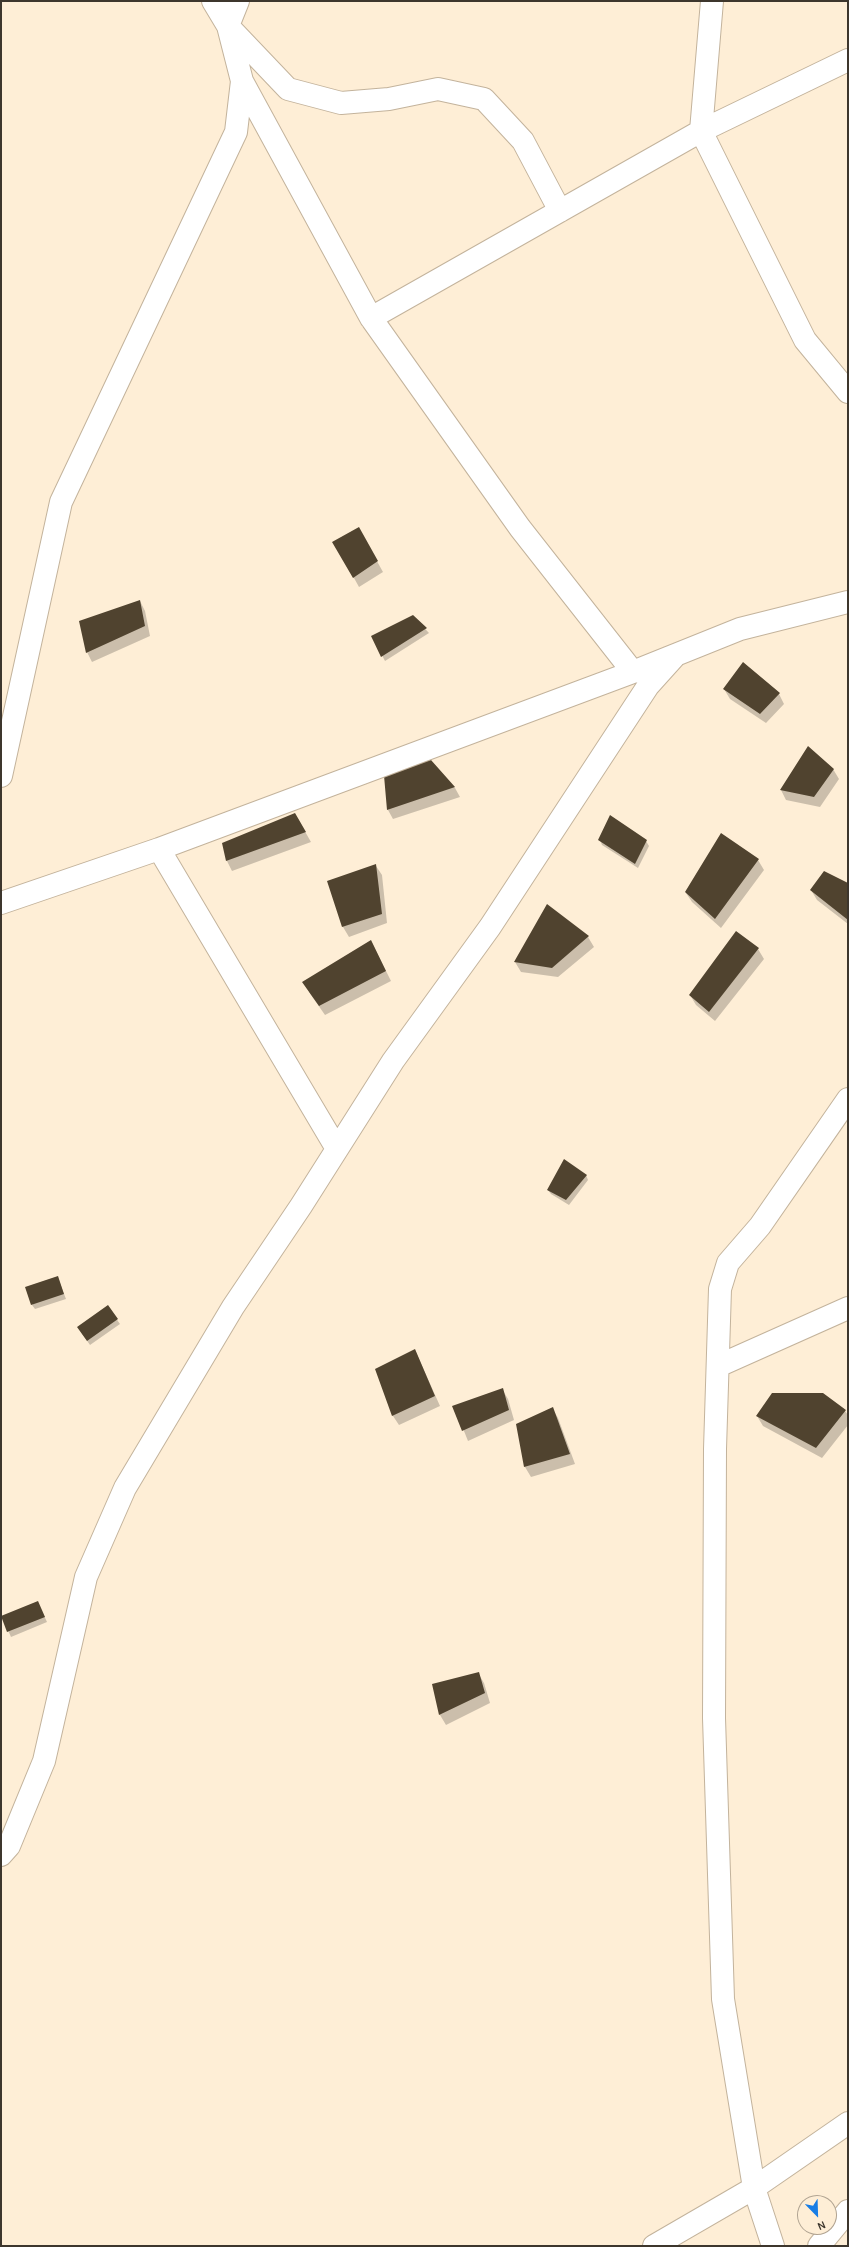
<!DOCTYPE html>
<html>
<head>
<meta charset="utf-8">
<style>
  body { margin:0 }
  #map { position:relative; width:849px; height:2247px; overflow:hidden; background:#feeed6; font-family:Karla,sans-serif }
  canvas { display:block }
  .frame { position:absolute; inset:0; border:2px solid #3d362d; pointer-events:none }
  .north { position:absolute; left:797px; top:2195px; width:40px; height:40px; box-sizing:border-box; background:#feeed6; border:1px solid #b1a492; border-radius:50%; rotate:157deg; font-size:11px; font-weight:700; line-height:16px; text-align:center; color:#3d362d }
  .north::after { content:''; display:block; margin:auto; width:14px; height:18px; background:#187de5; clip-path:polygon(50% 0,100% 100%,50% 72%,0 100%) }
</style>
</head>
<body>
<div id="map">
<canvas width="849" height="2247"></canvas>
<div class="frame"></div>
<div class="north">N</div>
</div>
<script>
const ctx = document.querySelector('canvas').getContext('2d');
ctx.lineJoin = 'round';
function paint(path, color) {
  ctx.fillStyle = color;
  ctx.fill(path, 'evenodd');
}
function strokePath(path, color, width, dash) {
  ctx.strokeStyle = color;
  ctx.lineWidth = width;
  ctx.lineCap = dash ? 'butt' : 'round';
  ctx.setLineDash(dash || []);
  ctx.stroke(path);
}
const shadow = new Path2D(`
  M359,529L383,572L359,587L334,542Z
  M140,601L145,611L150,636L92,662L87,652Z
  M413,616L429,633L385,661L372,636Z
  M724,689L779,694L784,704L766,723L730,699Z
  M431,761L455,788L460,797L393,819L388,810Z
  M833,769L839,779L820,807L786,800L781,790Z
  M295,814L311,842L232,871L227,861L223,844Z
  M600,840L646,841L649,846L638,868L602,845Z
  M758,860L764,870L721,928L692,902L686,893Z
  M376,866L382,875L387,923L349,937L343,927L328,881Z
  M848,884V924L817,900L811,890Z
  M548,906L588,937L594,947L558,977L521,972L515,962Z
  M371,941L391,981L325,1015L309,992Z
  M758,949L764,959L715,1021L696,1005L690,995Z
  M586,1175L588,1180L569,1205L551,1194L548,1190Z
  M58,1278L66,1299L35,1309L32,1305Z
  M108,1307L120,1324L90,1345L81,1332Z
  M415,1350L440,1406L399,1425L393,1416L376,1369Z
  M502,1389L508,1399L514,1420L468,1441L454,1406Z
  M823,1394L845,1411L848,1415V1425L822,1458L763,1426L757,1416Z
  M552,1408L558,1418L575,1464L531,1477L525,1467L517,1425Z
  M40,1607L47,1622L11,1637L2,1617Z
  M478,1673L484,1683L490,1703L446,1725L440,1715L434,1685Z`);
const building = new Path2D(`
  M359,527L378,561L353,578L332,542Z
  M140,600L145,626L86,653L79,621Z
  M413,615L427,628L381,657L371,636Z
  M743,662L780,693L760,714L723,689Z
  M808,746L834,769L814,797L780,790Z
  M431,760L455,787L387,810L383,764Z
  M295,813L306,832L226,861L222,843Z
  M610,815L647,840L635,864L598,840Z
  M721,833L759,859L715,919L685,892Z
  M376,864L382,914L342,927L327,881Z
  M824,871L848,883V920L810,890Z
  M547,904L589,936L552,968L514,962Z
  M736,931L759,948L709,1012L689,995Z
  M371,940L386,971L319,1006L302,982Z
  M564,1159L587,1175L566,1200L547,1190Z
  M58,1276L64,1294L31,1305L25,1287Z
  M108,1305L118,1319L87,1341L77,1327Z
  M415,1349L435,1396L392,1416L375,1369Z
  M503,1388L509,1410L462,1431L452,1406Z
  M772,1393H823L846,1410L816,1448L756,1416Z
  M553,1407L570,1454L524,1467L516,1424Z
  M38,1601L45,1617L7,1632L1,1616Z
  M479,1672L485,1693L439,1715L432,1684Z`);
const minor = new Path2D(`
  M213,1L228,26L288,89L341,103L389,99L438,89L484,99L523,141L560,211
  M712,1L701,131L805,340L848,392
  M242,81L371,318L520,528L633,672
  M371,318L701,131L848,60
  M1,776L61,502L236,132L242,81L228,26L238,1
  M159,849L337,1149
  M1,903L159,849L633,672L740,629L848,602
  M718,1366L848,1308
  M1,1855L9,1846L44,1761L86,1577L125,1488L233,1307L301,1206L393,1061L490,927L648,686L675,656
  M654,2246L754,2188L848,2123
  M773,2246L754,2188L723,1999L714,1718L715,1449L720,1289L728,1263L760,1226L848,1099
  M819,2246L848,2211`);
paint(shadow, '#0003');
paint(building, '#50432f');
strokePath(minor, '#c3b39c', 24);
strokePath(minor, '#fff', 22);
</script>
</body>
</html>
